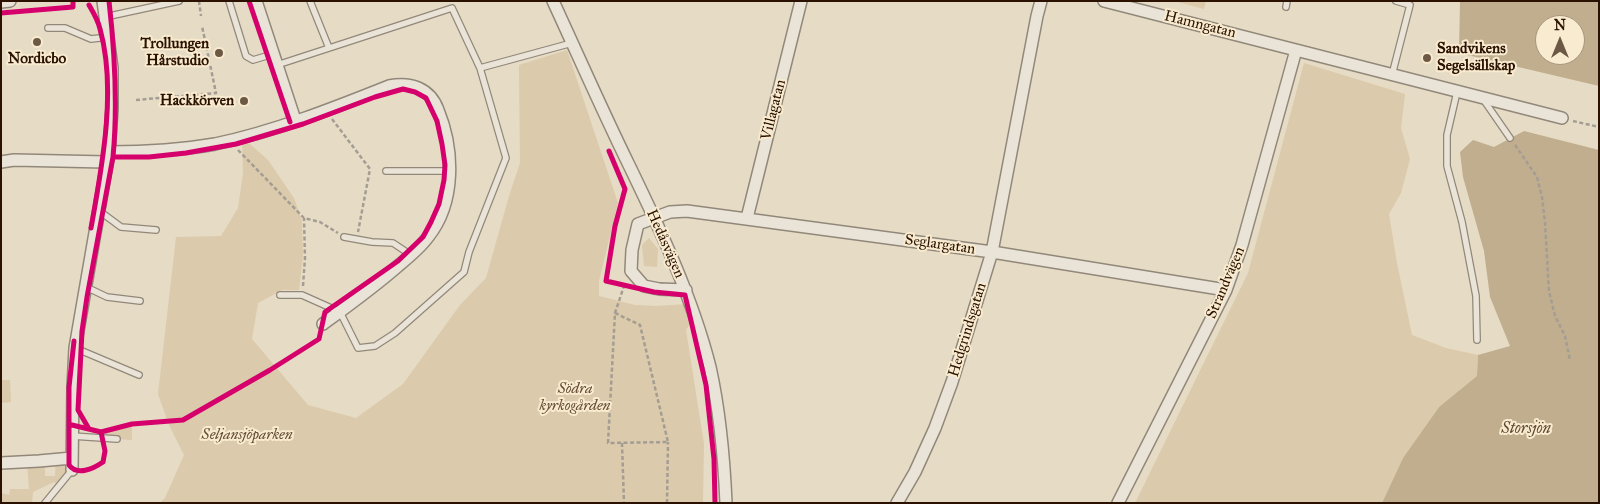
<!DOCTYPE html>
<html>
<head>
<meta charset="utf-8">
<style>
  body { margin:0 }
  #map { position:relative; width:1600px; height:504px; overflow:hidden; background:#e6dbc4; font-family:"IM FELL Great Primer",serif }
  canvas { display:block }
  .frame { position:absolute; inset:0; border:2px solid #2a1100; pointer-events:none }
  .north { position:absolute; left:1535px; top:15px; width:50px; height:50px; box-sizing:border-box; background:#f8ebcf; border:1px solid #a6947c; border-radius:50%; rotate:0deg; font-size:14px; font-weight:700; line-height:20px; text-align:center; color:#2a1100 }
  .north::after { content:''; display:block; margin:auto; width:18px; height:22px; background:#6c5845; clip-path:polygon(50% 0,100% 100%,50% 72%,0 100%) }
</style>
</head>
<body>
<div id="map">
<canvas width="1600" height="504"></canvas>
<div class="frame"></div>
<div class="north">N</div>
</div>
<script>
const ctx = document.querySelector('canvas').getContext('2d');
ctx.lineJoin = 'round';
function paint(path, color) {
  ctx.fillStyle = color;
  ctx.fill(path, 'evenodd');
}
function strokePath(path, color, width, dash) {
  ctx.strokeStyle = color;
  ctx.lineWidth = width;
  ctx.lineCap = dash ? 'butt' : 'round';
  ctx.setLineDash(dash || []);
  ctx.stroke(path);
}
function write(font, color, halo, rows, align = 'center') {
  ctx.font = font + ' "IM FELL Great Primer",serif';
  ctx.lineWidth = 4;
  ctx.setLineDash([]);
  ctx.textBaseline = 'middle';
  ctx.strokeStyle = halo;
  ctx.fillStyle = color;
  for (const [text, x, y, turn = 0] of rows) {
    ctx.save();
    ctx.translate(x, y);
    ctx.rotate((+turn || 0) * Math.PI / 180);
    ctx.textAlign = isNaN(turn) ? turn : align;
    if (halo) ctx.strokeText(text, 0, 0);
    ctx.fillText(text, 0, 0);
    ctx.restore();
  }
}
const green = new Path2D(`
  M1174,1H1206L1204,9Z
  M567,50L618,203L599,281V296L635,305L656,306L688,304L693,318L686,330L704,444L703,503H160L165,498L184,455L169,425L158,394L176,237L221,236L238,208L243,173L242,137L268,160L294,198L302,221L303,256L299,290H282L258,303L252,339L308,405L356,418L403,384L460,305L486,278L509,196L520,163L519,65Z
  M1304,63L1405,94L1401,128L1410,159L1401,193L1389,214L1397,263L1412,335L1446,348L1478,355L1477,376L1439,407L1403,458L1382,503H1135L1248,273Z
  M649,238L658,249L657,267L644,266L642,245Z
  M1,380H10L11,402L1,403Z
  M132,424V440L103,438L101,432Z
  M69,458L72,470L58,486L54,482L33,492L32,503H1V493L9,495L10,489H29L27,462L45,461V476H55L56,460Z`);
const water = new Path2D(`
  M1460,1H1599V86L1459,53ZM1545,25H1575V55H1545Z
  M1524,131L1599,150V503H1382L1403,458L1439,407L1477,376L1478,355L1510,346L1490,297L1484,251L1463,177L1460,152L1473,140L1494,147Z`);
const path = new Path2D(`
  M199,1L201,16
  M136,100L216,93L202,26
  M332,119L370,169L358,232
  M1573,121L1599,127
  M1515,145L1537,177L1542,197L1545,222L1549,291L1555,316L1565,336L1570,360
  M238,150L304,218L320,222L338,233
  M303,286L305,258L304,218
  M615,313L640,325L668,442L608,443L615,313L624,286
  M622,443L624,503
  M667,503L668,442`);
const service = new Path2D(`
  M229,1L246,56L253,60L273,54
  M310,1L329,48
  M1286,7L1287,1
  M105,17L179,1
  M48,28H65L91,39L108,37
  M277,65L452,8L480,68L506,158L469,252L464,272L395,333L375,346L358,348L340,312L302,295H280
  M480,68L572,43
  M1392,75L1410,5L1396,1
  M1457,92L1447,135V166L1462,222L1476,296L1477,340
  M1483,99L1510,138
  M386,171H449
  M98,210L121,227L156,230
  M344,237L372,242L393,243L411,255
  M86,287L107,297L140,301
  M75,348L139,375
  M72,436L117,439
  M45,503L72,470`);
const minor = new Path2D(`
  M256,1L295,120
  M553,1C578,55 602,110 628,163C660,229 692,296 710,367C720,412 724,457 726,503
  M1104,1L1562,118
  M1,2L10,1
  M109,152C144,152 180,150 215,144C273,132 334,108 389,86C411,82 430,88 438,110C454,149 456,202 428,237C420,248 409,257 398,266C374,287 349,305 323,324
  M1,162L14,160L106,162
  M747,218L801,1
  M686,290L659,289L644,286L631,271L632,250L638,224L670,212L687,211L992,252L1226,290
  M1,463L39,461L72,458
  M72,470L73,387L75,348L109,152L112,109V68L103,1
  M897,503L915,472L935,428L952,382L992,252L1037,16L1041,1
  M1118,503L1226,290L1242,245L1296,50`);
const cycleway = new Path2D(`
  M109,1C115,54 118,104 113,157
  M249,1L290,122
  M89,5C93,12 98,20 100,29C117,89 102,167 91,228
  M1,13L73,7V1
  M609,151L625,189L615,226L606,281L654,292L685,295L706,385L714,459L715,503
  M74,341L69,387V465C77,476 93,469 103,462L105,451L101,432
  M72,425L101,432L132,424L183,420L270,370L319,339L325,312L398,261L423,237L431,222L439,204L444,180L445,165L442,144L437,121L426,98L415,92L403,89L375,97L303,124L236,144L186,153L149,157H113L87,297L82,331L78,410L89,429`);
const markers = [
  [37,42,5,"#6c5845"],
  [219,53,5,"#6c5845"],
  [1427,58,5,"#6c5845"],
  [244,101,5,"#6c5845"]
];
const streetNames = [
  ["Hamngatan",1200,25,14],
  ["Villagatan",774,110,-76],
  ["Hedåsvägen",665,244,66],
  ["Seglargatan",940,245,8],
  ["Strandvägen",1226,283,-67],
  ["Hedgrindsgatan",968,330,-73]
];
const poiNames = [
  ["Trollungen",209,44],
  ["Hårstudio",209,61],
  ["Sandvikens",1437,49,"left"],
  ["Segelsällskap",1437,66,"left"],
  ["Nordicbo",37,59,"center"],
  ["Hackkörven",234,101]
];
const parkNames = [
  ["Södra",575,389],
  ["kyrkogården",575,406],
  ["Seljansjöparken",247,435]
];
const waterNames = [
  ["Storsjön",1526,429]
];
paint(green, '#dbcaab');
paint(water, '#c0ae8e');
strokePath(service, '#92887a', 8);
strokePath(minor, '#92887a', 14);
strokePath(path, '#a49d93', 2.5, [4, 2.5]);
strokePath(service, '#eae4d8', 5.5);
strokePath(minor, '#eae4d8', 11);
strokePath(cycleway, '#d6006c', 5);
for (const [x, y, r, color] of markers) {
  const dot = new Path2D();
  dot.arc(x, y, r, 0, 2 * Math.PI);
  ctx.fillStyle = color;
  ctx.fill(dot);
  strokePath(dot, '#f8ebcf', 2);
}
write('15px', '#2a1100', '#f8ebcf', streetNames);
write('bold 15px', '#2a1100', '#f8ebcf', poiNames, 'right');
write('italic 15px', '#654d34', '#f8ebcf', parkNames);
write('italic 16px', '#604830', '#f8ebcf', waterNames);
</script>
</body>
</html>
